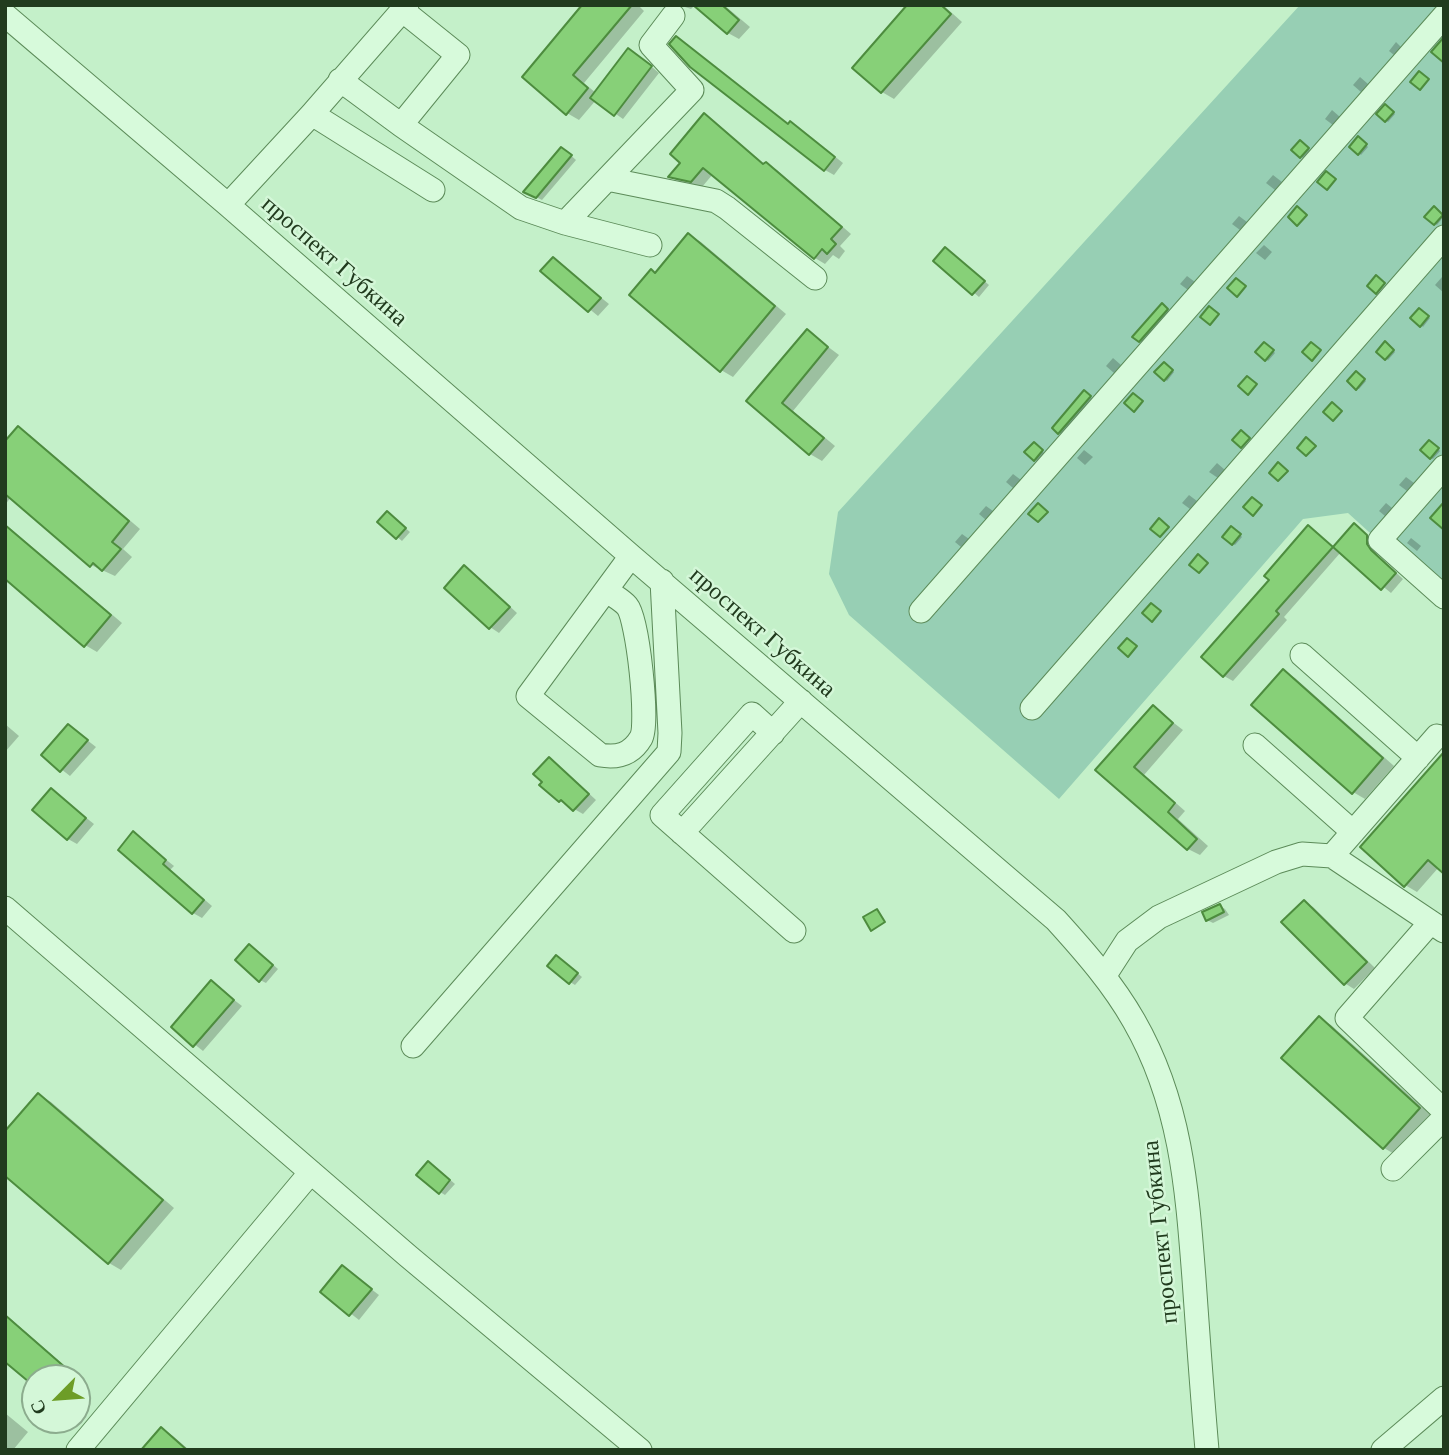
<!DOCTYPE html>
<html>
<head>
<meta charset="utf-8">
<style>
  body { margin:0 }
  #map { position:relative; width:1449px; height:1455px; overflow:hidden; background:#c4f0c9; font-family:"Times New Roman",serif }
  canvas { display:block }
  .frame { position:absolute; inset:0; border:7px solid #213b1e; pointer-events:none }
  .north { position:absolute; left:21px; top:1364px; width:70px; height:70px; box-sizing:border-box; background:#d4f7d8; border:2px solid #8cac8e; border-radius:50%; rotate:245deg; font-size:19px; font-weight:700; line-height:28px; text-align:center; color:#213b1e }
  .north::after { content:''; display:block; margin:auto; width:24px; height:32px; background:#6d9d27; clip-path:polygon(50% 0,100% 100%,50% 72%,0 100%) }
</style>
</head>
<body>
<div id="map">
<canvas width="1449" height="1455"></canvas>
<div class="frame"></div>
<div class="north">С</div>
</div>
<script>
const ctx = document.querySelector('canvas').getContext('2d');
ctx.lineJoin = 'round';
function paint(path, color) {
  ctx.fillStyle = color;
  ctx.fill(path, 'evenodd');
}
function strokePath(path, color, width, dash) {
  ctx.strokeStyle = color;
  ctx.lineWidth = width;
  ctx.lineCap = dash ? 'butt' : 'round';
  ctx.setLineDash(dash || []);
  ctx.stroke(path);
}
function write(font, color, halo, rows, align = 'center') {
  ctx.font = font + ' "Times New Roman",serif';
  ctx.lineWidth = 5;
  ctx.setLineDash([]);
  ctx.textBaseline = 'middle';
  ctx.strokeStyle = halo;
  ctx.fillStyle = color;
  for (const [text, x, y, turn = 0] of rows) {
    ctx.save();
    ctx.translate(x, y);
    ctx.rotate((+turn || 0) * Math.PI / 180);
    ctx.textAlign = isNaN(turn) ? turn : align;
    if (halo) ctx.strokeText(text, 0, 0);
    ctx.fillText(text, 0, 0);
    ctx.restore();
  }
}
const green = new Path2D(`
  M1300,5H1444V600L1348,513L1303,519L1059,799L849,615L829,574L838,512Z`);
const shadow = new Path2D(`
  M585,5H638L644,11L584,83L596,93L638,55L659,73L623,119L596,100L579,120L567,113L524,77Z
  M679,5H695L691,9Z
  M696,5H724L750,27L739,39L728,33Z
  M910,5H943L962,22L894,99L882,92Z
  M1396,42L1401,47L1394,55L1389,51Z
  M691,66L789,125L799,128L843,163L834,175L825,170Z
  M1360,77L1368,84L1361,92L1353,85Z
  M1388,107L1395,114L1388,122L1379,114Z
  M1332,110L1340,117L1333,125L1325,119Z
  M705,116L715,122L765,165L777,170L851,234L840,246L845,251L839,259L833,255L825,264L815,258L713,174L702,187L680,182L671,177L683,162Z
  M1360,139L1368,147L1361,155L1351,146Z
  M1302,143L1310,150L1303,158L1293,150Z
  M567,152L576,160L542,200L526,192Z
  M1273,175L1282,182L1275,190L1266,183Z
  M1436,210L1444,216L1437,225L1427,217Z
  M1239,216L1247,222L1240,230L1232,224Z
  M689,235L701,242L786,314L733,377L721,370L632,295L656,274Z
  M1264,245L1272,252L1265,260L1256,253Z
  M951,252L989,285L979,297L935,260Z
  M553,259L609,304L598,316L543,271Z
  M1187,276L1195,282L1188,290L1180,284Z
  M1442,277L1444,278V293L1435,285Z
  M1164,307L1169,311L1142,342L1135,336Z
  M1422,311L1430,318L1423,327L1421,325Z
  M807,331L839,355L793,411L835,446L822,461L810,454L748,401Z
  M1387,344L1395,352L1388,360L1378,351Z
  M1267,345L1275,353L1268,361L1266,359Z
  M1113,358L1121,365L1114,373L1106,366Z
  M1166,365L1174,372L1167,381L1157,372Z
  M1358,374L1366,381L1359,389L1357,388Z
  M1084,392L1092,398L1061,434L1054,428Z
  M18,428L30,435L140,529L123,549L132,557L115,576L91,565L11,497L5,505V443Z
  M1432,443L1440,451L1433,459L1431,458Z
  M1036,445L1044,453L1037,461L1027,452Z
  M1084,450L1093,457L1085,465L1077,458Z
  M1217,463L1225,470L1218,478L1209,472Z
  M1013,474L1021,480L1013,488L1006,482Z
  M1406,477L1414,483L1407,491L1399,485Z
  M1189,495L1197,501L1190,509L1182,503Z
  M1386,503L1392,508L1385,516L1379,511Z
  M986,506L993,511L986,520L979,514Z
  M388,513L410,532L402,541L380,522Z
  M5,524L122,623L97,652L85,645L5,577Z
  M1354,525L1376,542L1375,550L1379,557L1403,579L1391,593L1341,552L1284,617L1287,620L1233,681L1224,676L1271,580L1309,527L1334,548Z
  M1234,529L1242,537L1235,545L1233,544Z
  M962,534L969,539L961,547L955,542Z
  M1411,538L1421,546L1417,551L1407,543Z
  M465,568L474,573L517,613L499,633L490,627Z
  M1283,671L1295,678L1394,766L1365,799L1353,792Z
  M1153,707L1183,730L1144,775L1185,811L1178,819L1208,846L1200,855L1188,849L1098,770Z
  M5,724L19,736L5,752Z
  M69,726L96,747L70,776L43,755Z
  M1444,755L1439,867L1417,892L1405,885Z
  M549,760L558,765L596,800L583,814L560,801Z
  M51,790L94,824L77,844L68,839Z
  M134,834L174,866L170,870L212,906L202,918L193,913Z
  M1304,902L1313,907L1375,968L1354,989L1346,984L1284,922Z
  M1220,906L1225,909L1229,915L1213,923L1207,920Z
  M255,949L278,969L266,983L260,980Z
  M562,960L582,977L575,985L570,982Z
  M212,983L242,1006L203,1051L173,1027Z
  M1319,1018L1331,1025L1431,1115L1396,1155L1384,1148L1284,1058Z
  M39,1095L51,1102L174,1208L121,1270L109,1263Z
  M434,1166L455,1184L445,1195L440,1192Z
  M342,1267L379,1295L359,1320L322,1291Z
  M5,1314L75,1375L73,1378H35V1385L5,1358Z
  M5,1413L28,1432L13,1450H5Z
  M161,1429L173,1436L189,1450H143Z`);
const building = new Path2D(`
  M582,5H632L573,75L588,88L566,115L522,77Z
  M693,5H722L739,20L727,34Z
  M907,5H941L951,14L881,93L852,68Z
  M676,36L788,124L790,121L835,157L824,171L690,67L669,44Z
  M1444,37V63L1431,52Z
  M628,48L652,66L614,116L590,98Z
  M1419,71L1429,79L1420,90L1410,82Z
  M1385,104L1394,112L1385,122L1376,114Z
  M704,113L763,164L766,162L842,227L831,239L836,244L827,254L822,249L814,259L703,168L691,182L668,177L680,163L670,154Z
  M1358,136L1367,144L1358,155L1349,147Z
  M1300,140L1309,148L1300,158L1291,150Z
  M561,147L572,155L536,198L523,192Z
  M1326,171L1336,179L1327,190L1317,182Z
  M1297,206L1307,215L1297,226L1288,217Z
  M1434,206L1443,215L1434,225L1424,217Z
  M688,233L775,306L720,372L629,295L651,269L655,273Z
  M945,247L985,281L972,295L933,261Z
  M553,257L601,298L588,312L540,271Z
  M1376,275L1385,283L1376,294L1367,286Z
  M1236,278L1246,286L1237,297L1227,288Z
  M1162,303L1168,309L1139,342L1132,337Z
  M1209,306L1219,314L1210,325L1200,317Z
  M1419,308L1429,316L1420,327L1410,318Z
  M807,329L828,347L782,403L824,438L809,455L746,401Z
  M1385,341L1394,350L1385,360L1376,352Z
  M1264,342L1274,350L1265,361L1255,352Z
  M1311,342L1321,350L1312,361L1302,352Z
  M1164,362L1173,370L1164,381L1154,372Z
  M1356,371L1365,379L1356,390L1347,381Z
  M1247,376L1257,384L1248,395L1238,386Z
  M1084,390L1091,396L1058,434L1052,428Z
  M1133,393L1143,401L1134,412L1124,403Z
  M1332,402L1342,411L1333,421L1323,412Z
  M18,426L129,521L112,542L121,549L102,571L93,563L90,567L5,494V441Z
  M1241,430L1250,438L1241,448L1232,440Z
  M1306,437L1316,446L1306,456L1297,448Z
  M1429,440L1439,448L1430,459L1420,450Z
  M1034,442L1043,450L1034,461L1024,452Z
  M1278,462L1288,471L1278,481L1269,473Z
  M1252,497L1262,505L1253,516L1243,507Z
  M1444,502V530L1430,518Z
  M1038,503L1048,512L1038,522L1028,514Z
  M387,511L406,528L396,539L377,522Z
  M1159,518L1169,527L1160,537L1150,529Z
  M1354,523L1367,535V544L1371,550L1396,573L1381,590L1333,547Z
  M5,525L111,615L84,647L5,579Z
  M1308,525L1333,547L1276,611L1279,614L1223,677L1201,657L1269,580L1264,576Z
  M1231,526L1241,534L1232,545L1222,537Z
  M1198,554L1208,563L1199,573L1189,565Z
  M464,565L510,607L489,629L444,588Z
  M1151,603L1161,611L1152,622L1142,613Z
  M1127,638L1137,646L1128,657L1118,648Z
  M1283,669L1383,758L1352,794L1251,705Z
  M1153,705L1173,723L1134,767L1175,803L1168,812L1197,839L1187,850L1095,770Z
  M68,724L88,740L60,772L41,755Z
  M1444,752V874L1428,860L1404,887L1360,847Z
  M549,757L589,794L573,811L561,800L559,802L539,785L542,782L533,774Z
  M51,788L86,818L67,840L32,810Z
  M133,831L166,860L163,864L204,900L192,914L118,850Z
  M1304,900L1367,962L1344,985L1281,922Z
  M1220,904L1224,912L1206,921L1202,912Z
  M877,909L885,922L871,931L863,917Z
  M249,944L273,965L259,982L235,960Z
  M556,955L578,973L569,984L547,966Z
  M211,980L234,1000L193,1047L171,1027Z
  M1319,1016L1420,1108L1383,1149L1281,1058Z
  M38,1093L163,1200L108,1264L5,1176V1131Z
  M428,1161L450,1180L439,1194L416,1175Z
  M342,1265L372,1289L349,1316L320,1292Z
  M5,1315L67,1369L60,1378H35V1387L5,1362Z
  M161,1427L187,1450H141Z`);
const minor = new Path2D(`
  M5,15L228,205L631,556L1056,920C1085,952 1113,984 1134,1021C1181,1103 1187,1188 1194,1279C1198,1336 1202,1393 1207,1450
  M340,80L401,125L521,208L565,223L650,245
  M312,114L433,190
  M401,125L458,55L402,10
  M607,179L716,201L727,208L815,278
  M228,205L312,114L407,5
  M565,223L692,90L651,45L673,16
  M1444,467L1380,540L1444,597
  M606,590C612,595 622,600 627,606C638,619 649,724 641,738C631,755 617,758 600,755L528,696L631,556
  M921,611L1444,16
  M1302,655L1418,758
  M1032,708L1444,237
  M773,733L752,714L662,815L794,931
  M1255,745L1353,832
  M682,833L801,701
  M1332,856L1437,736
  M5,908L408,1256L640,1450
  M1430,923L1347,1018L1444,1111
  M1105,975L1127,941L1159,917L1276,862L1302,854L1332,856L1444,931
  M413,1046L669,752L670,733L662,581
  M1393,1169L1444,1118
  M78,1450L311,1172
  M1383,1450L1444,1398`);
const streetNames = [
  ["проспект Губкина",334,262,41],
  ["проспект Губкина",762,633,41],
  ["проспект Губкина",1161,1232,-96]
];
paint(green, '#97cfb4');
paint(shadow, '#0003');
paint(building, '#87d078');
strokePath(building, '#4d8c3e', 2);
strokePath(minor, '#5c8b59', 25);
strokePath(minor, '#d7fadb', 23);
write('24px', '#213b1e', '#d4f7d8', streetNames);
</script>
</body>
</html>
